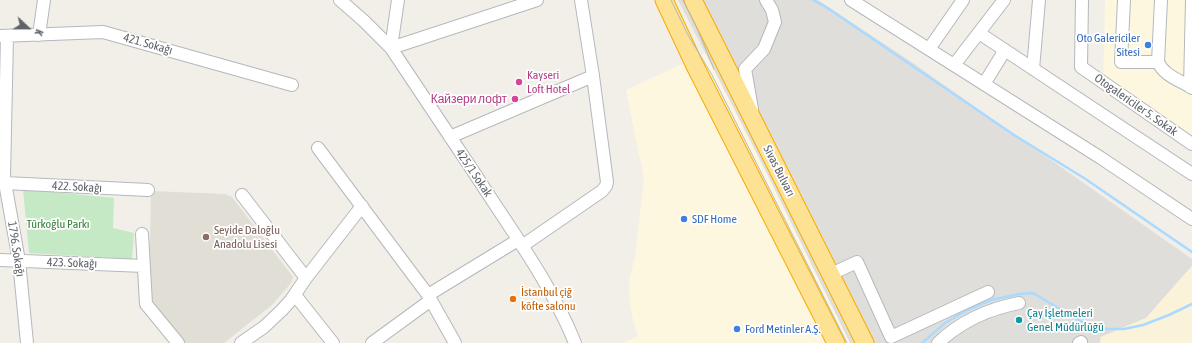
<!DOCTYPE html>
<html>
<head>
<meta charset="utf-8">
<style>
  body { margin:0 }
  #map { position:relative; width:1192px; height:343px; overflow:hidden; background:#f1efe8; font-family:"Asap Condensed",sans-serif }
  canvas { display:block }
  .north { position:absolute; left:8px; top:8px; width:40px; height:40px; -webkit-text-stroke:3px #fff; paint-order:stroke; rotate:112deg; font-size:11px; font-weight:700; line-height:16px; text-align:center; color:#5f6368 }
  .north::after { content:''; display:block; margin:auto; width:14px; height:18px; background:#5f6368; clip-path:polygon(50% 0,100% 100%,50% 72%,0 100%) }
</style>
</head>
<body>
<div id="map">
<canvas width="1192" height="343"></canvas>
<div class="north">K</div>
</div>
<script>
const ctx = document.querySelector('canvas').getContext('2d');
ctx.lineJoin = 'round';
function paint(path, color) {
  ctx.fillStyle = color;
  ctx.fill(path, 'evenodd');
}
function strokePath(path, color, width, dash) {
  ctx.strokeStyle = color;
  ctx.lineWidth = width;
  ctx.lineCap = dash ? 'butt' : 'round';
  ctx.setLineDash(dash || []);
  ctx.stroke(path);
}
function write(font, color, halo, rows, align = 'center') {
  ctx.font = font + ' "Asap Condensed",sans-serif';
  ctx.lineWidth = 3.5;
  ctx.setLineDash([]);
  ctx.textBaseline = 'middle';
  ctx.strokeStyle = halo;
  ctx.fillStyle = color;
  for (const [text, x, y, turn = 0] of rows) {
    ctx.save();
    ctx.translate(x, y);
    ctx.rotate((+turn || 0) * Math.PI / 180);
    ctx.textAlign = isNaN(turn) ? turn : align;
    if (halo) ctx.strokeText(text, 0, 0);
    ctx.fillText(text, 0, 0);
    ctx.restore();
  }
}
const commercial = new Path2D(`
  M1105,0H1192V152L1103,90Z
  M706,53L787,215L850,343H624L638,336L632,316L630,306L629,287L630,277L635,257L644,179L626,90Z`);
const industrial = new Path2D(`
  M678,0H818L910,61L1192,259V266L1146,318L1101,337L1100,343H850L768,175Z`);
const education = new Path2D(`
  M151,191L225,194L232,197L293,277L291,283L272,305L224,343H183L149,300Z`);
const green = new Path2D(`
  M23,189L114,198L113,228L134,233L132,259L29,253Z`);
const sand = new Path2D(`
  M1192,266V343H1100L1101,337L1146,318Z`);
const stream = new Path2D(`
  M813,0L826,7L1014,135L1084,178L1192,252
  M922,343L945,323L967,310L991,300L1019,294L1033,293L1087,325L1107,329H1124L1143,325L1169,315L1192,304`);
const minor = new Path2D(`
  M340,0L364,21L391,48L537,0
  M398,0L391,48C427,102 464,157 500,212C528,254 556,296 575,343
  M851,0L1101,158L1192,219
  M1082,0L1081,67L1192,144
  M1124,0L1121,62H1158
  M1161,0L1158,62C1164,76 1180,80 1192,88
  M979,33L1192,174
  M39,35L44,0
  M0,36L103,32L292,85
  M7,36L4,177L19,261L27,343
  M929,49L963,0
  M954,65L1004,0
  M1033,69L1039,0
  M984,84L1005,50
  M1190,87L1192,0
  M752,109L745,69L764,49L775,22L772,10L766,0
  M450,137L593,76
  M318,148L428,295L455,343
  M5,183L148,190
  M242,195L306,278
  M142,234L146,304L178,343
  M522,246L602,191L606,186L607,182L593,76L581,0
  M0,260L144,266
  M831,274L857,262L891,337L988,292
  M295,295L333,343
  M428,295L518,240
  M241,343L264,327L282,310L291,300L306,278L362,206
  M372,343L431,300
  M938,343C961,321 988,309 1019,303
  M1079,343L1081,342`);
const highway = new Path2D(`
  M664,0L695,66L836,343
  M693,0L865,343`);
const tram = new Path2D(`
  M671,0L688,35L712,75L847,343
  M683,0L696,26L714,69`);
const markers = [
  [1148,45,4,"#3f7fe0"],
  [519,82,4,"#d1479c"],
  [515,99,4,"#d1479c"],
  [684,219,4,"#3f7fe0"],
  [206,237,4,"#8d6e63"],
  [513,299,4,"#e8710a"],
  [1019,320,4,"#0f9aa8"],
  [737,329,4,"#3f7fe0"]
];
const shopNames = [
  ["Oto Galericiler",1140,38,"right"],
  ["Sitesi",1140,52,"right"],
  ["SDF Home",692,219],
  ["Ford Metinler A.Ş.",745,329]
];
const streetNames = [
  ["421. Sokağı",148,44,16],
  ["Otogalericiler 5. Sokak",1136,105,35],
  ["Sivas Bulvarı",779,171,63],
  ["425/1 Sokak",474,173,56],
  ["422. Sokağı",77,187,3],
  ["1796. Sokağı",16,249,81],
  ["423. Sokağı",72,263,2]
];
const hotelNames = [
  ["Kayseri",527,75],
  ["Loft Hotel",527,89],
  ["Кайзери лофт",507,99,"right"]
];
const parkNames = [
  ["Türkoğlu Parkı",58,224]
];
const educationNames = [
  ["Seyide Daloğlu",214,230],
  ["Anadolu Lisesi",214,244]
];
const foodNames = [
  ["İstanbul çiğ",521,292],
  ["köfte salonu",521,306]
];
const cultureNames = [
  ["Çay İşletmeleri",1027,313],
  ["Genel Müdürlüğü",1027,327]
];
paint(commercial, '#fef7e0');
paint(industrial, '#e0deda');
paint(education, '#e1ded6');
paint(green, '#c5e8c5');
paint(sand, '#fbf3d9');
strokePath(stream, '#aadaff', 2.5);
strokePath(minor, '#b5b8bc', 14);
strokePath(highway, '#f9ab00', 19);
strokePath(minor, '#fff', 12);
strokePath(highway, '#fde293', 17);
strokePath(tram, '#b6b7b8', 1);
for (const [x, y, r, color] of markers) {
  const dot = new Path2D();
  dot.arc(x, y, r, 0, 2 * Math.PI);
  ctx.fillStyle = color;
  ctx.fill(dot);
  strokePath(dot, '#fff', 1.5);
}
write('12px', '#366cbe', '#fff', shopNames, 'left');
write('12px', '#5f6368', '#fff', streetNames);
write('12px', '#b23c85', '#fff', hotelNames, 'left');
write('12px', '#348238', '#fff', parkNames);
write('12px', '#785e54', '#fff', educationNames, 'left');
write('12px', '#c56008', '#fff', foodNames, 'left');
write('12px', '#0d838f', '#fff', cultureNames, 'left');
</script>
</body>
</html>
